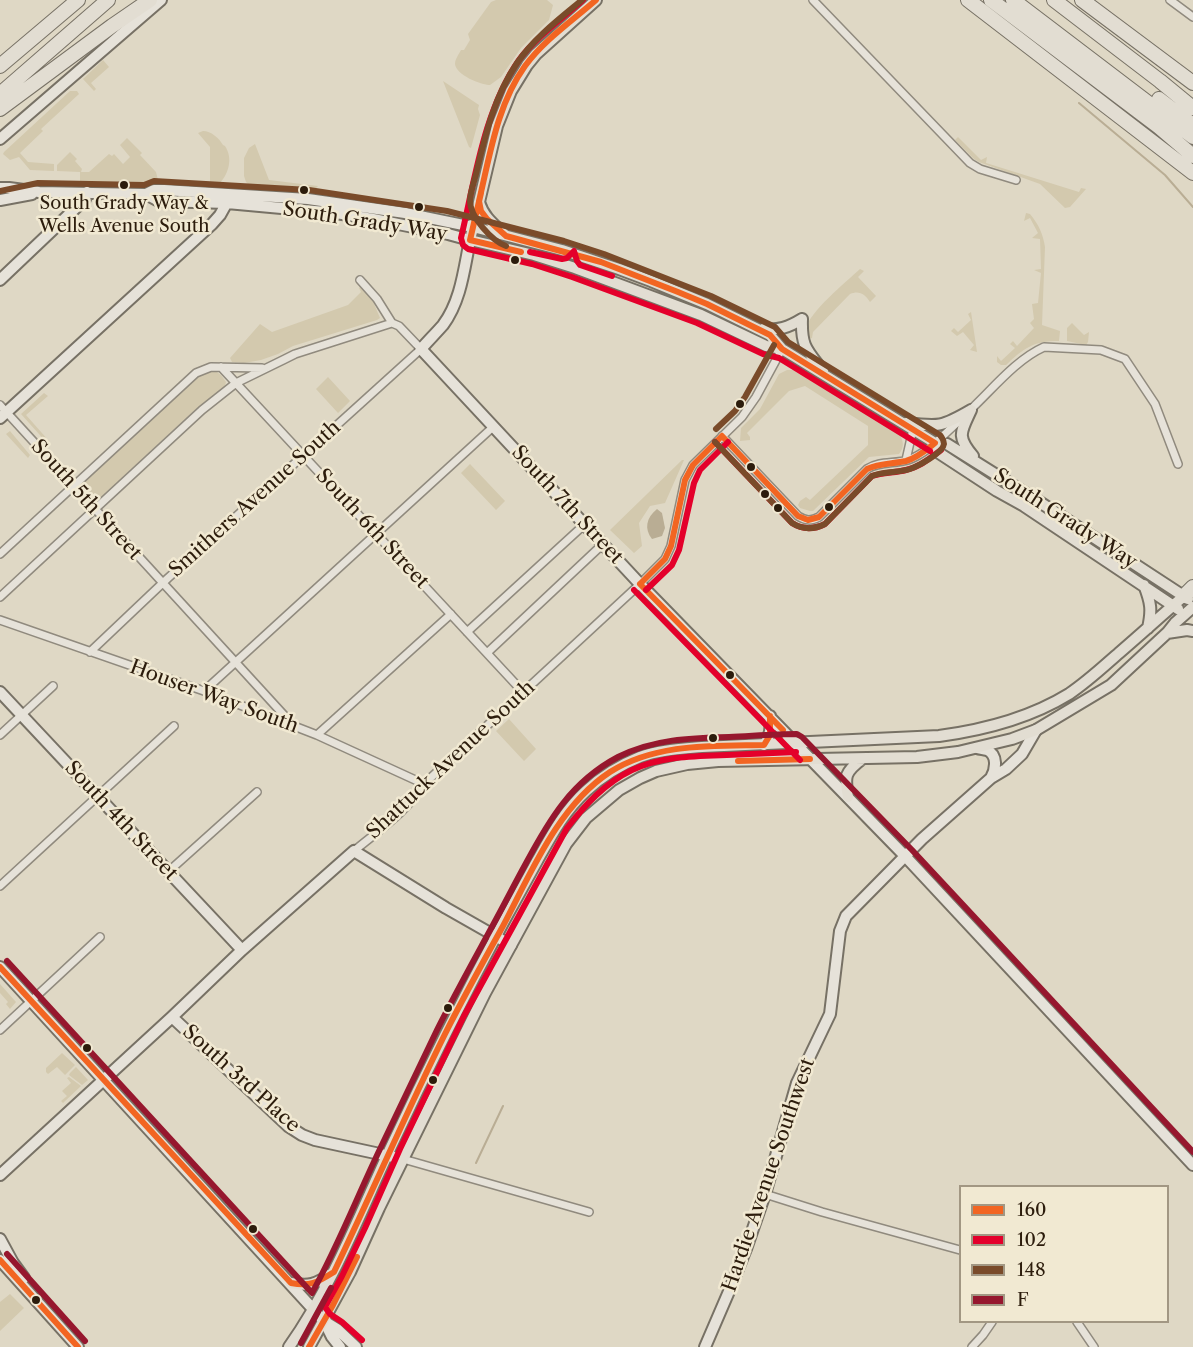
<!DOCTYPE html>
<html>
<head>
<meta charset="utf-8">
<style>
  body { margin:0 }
  #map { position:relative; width:1193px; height:1347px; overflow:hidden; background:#dfd8c5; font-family:"Libre Caslon Text",serif }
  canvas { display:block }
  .legend { position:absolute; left:959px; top:1185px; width:210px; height:138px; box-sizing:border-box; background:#f1e9d2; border:2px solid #a29783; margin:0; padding:8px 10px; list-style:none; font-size:18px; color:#2c1c0c }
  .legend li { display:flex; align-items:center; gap:12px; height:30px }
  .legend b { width:30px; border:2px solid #a29783 }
</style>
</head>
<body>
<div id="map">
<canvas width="1193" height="1347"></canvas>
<ul class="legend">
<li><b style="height:8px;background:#f26522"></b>160</li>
<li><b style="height:8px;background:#e4002b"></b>102</li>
<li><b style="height:8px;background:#7a4b2a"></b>148</li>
<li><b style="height:8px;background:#96172e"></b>F</li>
</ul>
</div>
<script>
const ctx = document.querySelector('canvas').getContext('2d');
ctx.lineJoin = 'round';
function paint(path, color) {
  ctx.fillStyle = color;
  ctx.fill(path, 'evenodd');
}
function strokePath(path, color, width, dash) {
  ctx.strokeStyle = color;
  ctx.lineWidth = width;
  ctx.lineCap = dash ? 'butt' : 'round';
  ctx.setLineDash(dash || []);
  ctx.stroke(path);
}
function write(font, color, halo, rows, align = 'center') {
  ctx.font = font + ' "Libre Caslon Text",serif';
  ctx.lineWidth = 5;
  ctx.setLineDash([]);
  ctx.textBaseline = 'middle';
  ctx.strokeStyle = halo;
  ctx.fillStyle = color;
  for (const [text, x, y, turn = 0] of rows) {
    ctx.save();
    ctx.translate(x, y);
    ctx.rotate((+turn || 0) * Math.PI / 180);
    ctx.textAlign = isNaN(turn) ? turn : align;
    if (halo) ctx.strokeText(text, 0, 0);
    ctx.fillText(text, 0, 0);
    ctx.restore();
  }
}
const green = new Path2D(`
  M496,0H547L553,5L549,20L521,48L501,77L490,85C481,85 456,75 455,64C455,59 459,54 461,50H464L470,40L468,34L491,2Z
  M103,60L109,67L91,83L96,89L94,91L83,79Z
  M443,81L479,105L478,109L480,115L471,148L469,147Z
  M70,91H77L79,94L41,129L43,131L20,153L28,162L54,164V171L30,170L19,157L10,160L3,154L4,152Z
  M203,131C211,131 219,138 223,145L225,146C233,158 229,173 220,183L218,182L214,186H210V147L198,133Z
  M958,137L981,160L987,157L986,163L1079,192L1081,188L1086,189L1070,207L1065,208L1040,184L979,162L974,159L955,140Z
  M127,138L142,153L140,155L156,172L158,180L155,184H133L132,186L80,184V172L57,171V165L70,152L77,159L75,161L82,169L81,172H89L109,154L112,156L114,154L123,164L130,157L120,145Z
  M255,144L269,180L318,186L311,194L298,192L295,190L255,189L253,186H250L246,182L244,176V158L249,148Z
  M1026,213L1030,214C1039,225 1043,234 1045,247L1042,325L1060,331L1059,341C1033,341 1024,348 1006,365H1001L997,362V356L1001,361L1015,348L1010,344L1013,341L1017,346L1034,328L1030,323L1034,319L1032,304L1038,303L1041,273L1034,270L1041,269L1040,239L1032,238L1038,233L1030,218L1024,221Z
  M860,269L864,271L858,277L876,296L870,302C865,294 859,290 850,294L813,332L812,338L805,340C805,339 805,332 805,330C810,311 845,283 860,269Z
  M360,287L372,299L380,318L377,320L293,346L278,354L261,360L244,363L232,362L230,358L260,324L272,332L348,305L361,292L359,288Z
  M971,312L977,352L970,350L974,345L963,332L957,336L951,331L954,328L958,332L971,320L968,314Z
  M1072,323L1084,335L1089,332L1088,342L1086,345L1067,341V328Z
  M214,370L221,375L226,382L224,389L197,408L100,498L97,499C90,496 83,490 83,481L198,374Z
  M787,370H793L900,434C903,442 905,446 899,454L869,457L813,511H810L800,508L798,505L800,501L806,497L810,500L868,445V426L805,386L789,391L747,433L750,437V440L740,441L741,428L760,409L779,374Z
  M328,377L350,401L338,413L316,389Z
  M44,393L48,396L26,415L49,441L47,443L21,414Z
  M10,431L30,455L28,458L6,434Z
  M682,460H684L665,503L650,506L639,523L642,546L634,553L610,530Z
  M470,464L505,501L496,510L461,473Z
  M509,719L536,749L524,761L496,731Z
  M0,984L16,1002L10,1009L6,1004L8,1002L0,993Z
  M62,1053L75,1065L65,1075L57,1067L48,1074L46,1072V1068Z
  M76,1067L88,1080L82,1085L69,1075L70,1073Z
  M69,1077L81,1086L63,1103L61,1101L67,1096L62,1091L71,1083L67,1078Z
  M10,1294L24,1308L0,1331V1302Z`);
const water = new Path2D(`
  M657,509L662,513L665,528L662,536L652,539C644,529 646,518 657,509Z`);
const stream = new Path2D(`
  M1079,103L1165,175L1193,207
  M476,1163L503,1106`);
const street = new Path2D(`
  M813,0L970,163L980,169L1016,180
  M1170,0L1193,17
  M221,367L523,692
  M0,405L293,725
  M968,412C991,391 1015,360 1044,347L1101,350L1125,359L1155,404L1178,464
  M722,436L798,516C806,521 811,521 819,517L867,469C879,461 894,464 908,460C928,453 944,434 960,420
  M906,460L913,429
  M0,554L196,373L211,367L262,368
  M0,597L202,410L236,383L283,360L295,354L392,323
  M0,620L204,691L317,735L424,784
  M467,632L585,524
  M90,652L168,578L421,349L399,326L392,323L377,299L360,280
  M487,653L603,544
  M204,691L493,427
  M0,735L53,686
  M317,735L451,614
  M354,851C379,830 407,812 424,784L640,584L665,559L671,546L685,480L693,465L742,417L756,397L782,349
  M169,871L257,792
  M0,886L174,726
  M0,1030L100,937
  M403,1159L589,1212
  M765,1194L822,1212L960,1250
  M1077,1322L1094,1347
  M972,1347L983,1335L992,1322`);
const secondary = new Path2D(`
  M0,139L161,0
  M0,188H9L39,192L146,194L159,201L227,203L336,213L373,219L448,234L470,240C464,269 461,301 443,325C436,333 428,341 421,349L640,584L905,856L1193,1165
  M146,194L154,190H164L308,199L405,213L473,227
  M0,200L32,194
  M0,280L81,203L85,199L87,192
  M0,418L212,224L220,215L230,197
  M0,692L242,950
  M764,745C771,736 771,727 770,716
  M977,748C980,749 984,749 987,750C998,755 996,769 991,778
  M0,967L324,1321L337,1329L356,1347
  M172,1017L288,1126L302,1135L315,1140L403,1159
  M0,1175L172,1017L242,950L354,851L446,908L511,945
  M0,1239L13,1263L24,1278
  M0,1260L78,1347
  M324,1321L332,1337L340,1347
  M705,1347L730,1289L746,1249L765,1194L797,1083L830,1014L840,931L846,916L922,839L991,778L1006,769L1022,754L1036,730`);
const primary = new Path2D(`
  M596,0L536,54L527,65L511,91L497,126L470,240L534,255L575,268L701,315L766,346L782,349
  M479,202C483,216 493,224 504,234
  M473,227L562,250L619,269L651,281L707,304L770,335L782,349L935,443L947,444L1038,501L1188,599
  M802,319C801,347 807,350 823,371
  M763,329C778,331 789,327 802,319
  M971,410C961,432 956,436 973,456
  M906,423C939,427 942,427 971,410
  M935,443L939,453L997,491L1024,506L1178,609
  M1144,585C1151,603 1152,610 1148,628
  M1167,633L1187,630L1193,631
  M848,797C844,776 845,772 862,759
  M291,1283C309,1287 316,1284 331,1274
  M289,1347C332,1286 359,1216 390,1149C426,1072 464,996 504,921C515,901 526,881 537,861C551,836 564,811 586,791C601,777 620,765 640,757C659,750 681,749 702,747L939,736C984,730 1030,718 1069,694C1087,682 1103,667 1119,653C1141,634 1162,615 1184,596
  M309,1347L350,1272L379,1208L485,993L566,844L586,818L619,790L640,778L656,771L687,764L718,761L917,757L958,752L1012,739L1036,730L1111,685L1167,633L1175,623L1193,607`);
const highway = new Path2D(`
  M968,0L1193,173
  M991,0L1159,127L1193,156
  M1013,0L1193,137
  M1054,0L1160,81L1193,108
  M1082,0L1193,83
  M0,66L78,0
  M0,94L108,0
  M1159,99L1193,125
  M0,109L112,26L150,0
  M1184,596L1193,587`);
const bus1 = new Path2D(`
  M596,0C572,21 544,40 525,66C497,105 490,155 479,201L481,211L487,219L506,236L601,262L678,292L707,304L770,335L782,349L935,443C926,450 917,458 906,461C892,464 879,463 867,469L819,517L808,520L798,516L722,436
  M481,193L470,240L521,252
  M640,584L783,730
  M640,584L665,559L671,546L685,480L693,465L722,436
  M738,761L810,759
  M0,967L291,1283C311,1287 318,1282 334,1272C372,1193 406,1113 445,1034C463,998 483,962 503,926C531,873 558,806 610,772C656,743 712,746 764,745L770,735V716
  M0,1260L78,1347
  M309,1347L333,1305L357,1257`);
const bus2 = new Path2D(`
  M583,0C563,18 535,38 519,60C484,110 475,179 461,238L463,245L468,249L532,264L572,277L697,323L763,354L779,358L930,451
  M530,252L562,259L567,258L574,251L577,261L580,265L612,276
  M715,442L792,523C803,530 813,530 825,524L872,476C883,472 895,473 906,470C920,467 930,458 941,450
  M634,590L800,760
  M646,590L672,565L679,550L694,483L700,470L728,442
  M362,1340L342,1322L330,1314L325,1307L342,1276L365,1228L400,1149L464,1016L567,828C585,805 605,783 632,770C662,756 695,756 727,755C750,754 773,753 796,752`);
const bus3 = new Path2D(`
  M0,191L38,183L144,185L154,181L309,190L447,211L564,241L604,254L711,296L775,327L788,342L940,435C942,438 944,439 944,444C943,453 918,466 910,469C898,473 884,471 872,476L825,524C813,530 803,530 792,523L715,442
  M506,246C492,241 470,217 470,201C470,193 474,182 476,174C485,136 494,97 517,63C534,38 559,19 582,0
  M716,429L735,411L745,397L774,345`);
const bus4 = new Path2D(`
  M7,961L312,1293C338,1246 357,1197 380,1149C399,1109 418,1069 437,1030C455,994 474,960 493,925C504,905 514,885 525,865C549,820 571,782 618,757C653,739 691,738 729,737C752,736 775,734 797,734L802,737L912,850L1193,1152
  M7,1254L85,1341
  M301,1343L331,1288`);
const markers = [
  [124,185,5,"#2c1c0c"],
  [304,190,5,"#2c1c0c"],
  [419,207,5,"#2c1c0c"],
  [515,260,5,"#2c1c0c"],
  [740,404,5,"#2c1c0c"],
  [751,467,5,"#2c1c0c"],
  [765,494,5,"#2c1c0c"],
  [829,507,5,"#2c1c0c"],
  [778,508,5,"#2c1c0c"],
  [730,675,5,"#2c1c0c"],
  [713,738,5,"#2c1c0c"],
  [448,1008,5,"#2c1c0c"],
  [87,1048,5,"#2c1c0c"],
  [433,1080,5,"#2c1c0c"],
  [253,1229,5,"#2c1c0c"],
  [36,1300,5,"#2c1c0c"]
];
const busNames = [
  ["South Grady Way &",124,204],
  ["Wells Avenue South",124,227]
];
const streetNames = [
  ["South Grady Way",365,222,9],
  ["Smithers Avenue South",255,499,-42],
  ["South 5th Street",86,500,48],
  ["South 7th Street",567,505,47],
  ["South Grady Way",1065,519,33],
  ["South 6th Street",372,529,47],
  ["Houser Way South",214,697,20],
  ["Shattuck Avenue South",451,760,-43],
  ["South 4th Street",121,821,47],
  ["South 3rd Place",241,1079,42],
  ["Hardie Avenue Southwest",769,1175,-71]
];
paint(green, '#d3c9ae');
paint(water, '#b9ad94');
strokePath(stream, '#b9ad94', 2);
strokePath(street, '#908a7e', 10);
strokePath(secondary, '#777165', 14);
strokePath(primary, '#777165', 14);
strokePath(highway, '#777165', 16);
strokePath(street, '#e6e2d9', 7);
strokePath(secondary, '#e6e2d9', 10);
strokePath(primary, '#e2ddd2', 10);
strokePath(highway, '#e2ddd2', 14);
strokePath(bus1, '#f26522', 6);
strokePath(bus2, '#e4002b', 6);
strokePath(bus3, '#7a4b2a', 6);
strokePath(bus4, '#96172e', 6);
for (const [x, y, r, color] of markers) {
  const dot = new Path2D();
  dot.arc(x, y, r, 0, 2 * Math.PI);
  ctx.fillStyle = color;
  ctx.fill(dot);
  strokePath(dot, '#f1e9d2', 2);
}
write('18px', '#2c1c0c', '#f1e9d2', busNames);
write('20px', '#2c1c0c', '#f1e9d2', streetNames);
</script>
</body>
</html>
